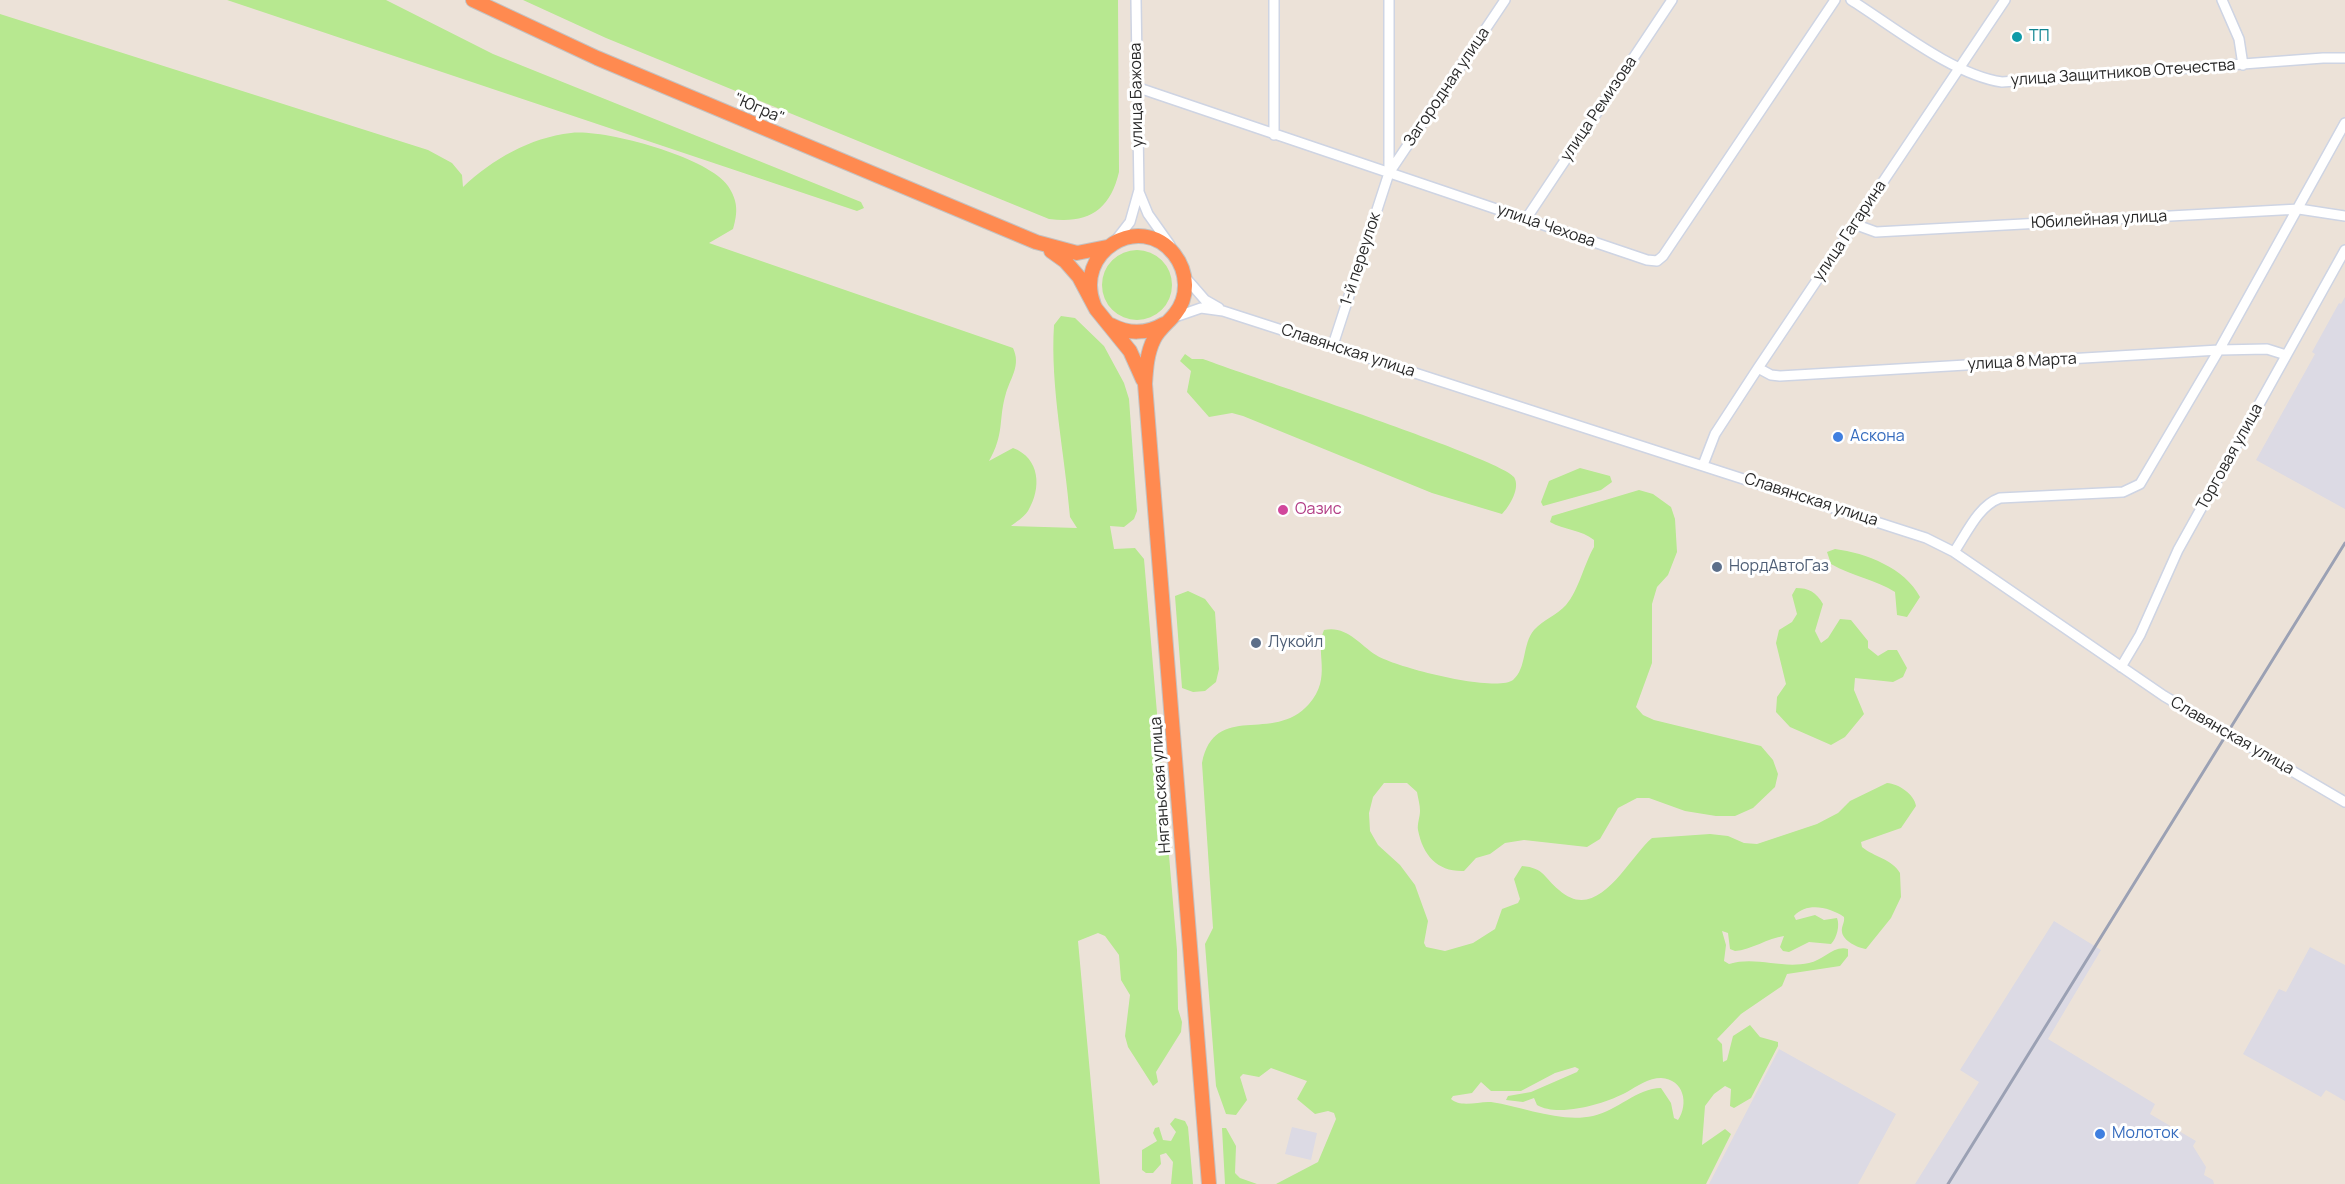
<!DOCTYPE html>
<html>
<head>
<meta charset="utf-8">
<style>
  body { margin:0 }
  canvas { display:block; background:#ece2d8 }
</style>
</head>
<body>
<canvas width="2345" height="1184"></canvas>
<script>
const ctx = document.querySelector('canvas').getContext('2d');
ctx.lineJoin = 'round';
function paint(path, color) {
  ctx.fillStyle = color;
  ctx.fill(path, 'evenodd');
}
function strokePath(path, color, width, dash) {
  ctx.strokeStyle = color;
  ctx.lineWidth = width;
  ctx.lineCap = dash ? 'butt' : 'round';
  ctx.setLineDash(dash || []);
  ctx.stroke(path);
}
function write(font, color, halo, rows, align = 'center') {
  ctx.font = font + ' Manrope,sans-serif';
  ctx.lineWidth = 6;
  ctx.setLineDash([]);
  ctx.textBaseline = 'middle';
  ctx.strokeStyle = halo;
  ctx.fillStyle = color;
  for (const [text, x, y, turn = 0] of rows) {
    ctx.save();
    ctx.translate(x, y);
    ctx.rotate((+turn || 0) * Math.PI / 180);
    ctx.textAlign = isNaN(turn) ? turn : align;
    if (halo) ctx.strokeText(text, 0, 0);
    ctx.fillText(text, 0, 0);
    ctx.restore();
  }
}
const industrial = new Path2D(`
  M2345,297V509L2256,460L2315,354L2312,352L2339,303L2341,304Z
  M2054,921L2101,950L2048,1039L2155,1104L2150,1114L2196,1141L2193,1146L2206,1167L2204,1175L2213,1180L2214,1184H1915L1979,1082L1960,1070Z
  M2310,947L2345,965V1101L2326,1090L2321,1097L2243,1054L2279,989L2286,992Z
  M1779,1049L1896,1114L1858,1184H1709Z
  M1292,1127L1317,1133L1311,1160L1285,1154Z`);
const green = new Path2D(`
  M227,0H386L493,54L861,202L864,208L857,211Z
  M523,0H1118L1119,172C1110,211 1087,224 1049,219L606,38Z
  M0,14L428,150L452,163L462,175L463,187C493,159 529,138 571,133C605,129 708,157 728,186C738,201 738,212 733,229L709,243L1013,348C1021,365 1011,377 1006,393C998,420 1005,433 989,461L1013,448C1040,458 1042,488 1028,511C1023,518 1016,522 1011,526L1077,528L1070,517C1065,454 1050,387 1054,325L1061,316L1075,318L1104,346L1124,383L1129,399L1137,511L1134,519L1124,527L1110,526L1114,549L1135,548L1144,559L1177,950L1178,1009L1182,1022L1181,1032L1156,1072L1158,1082L1153,1086L1128,1047L1125,1036L1130,995L1121,980L1119,955L1105,936L1098,933L1078,941L1100,1184H0Z
  M1102 285a35 35 0 1 1 70 0a35 35 0 1 1-70 0Z
  M1185,354L1192,359H1203C1242,374 1504,460 1514,477C1521,488 1509,507 1502,514L1432,493L1243,416L1232,413L1209,417L1187,392L1191,371L1180,361Z
  M1580,468L1610,476L1612,482L1601,490L1543,506L1541,502L1549,481Z
  M1639,490L1653,494L1671,507L1675,519L1677,552L1668,575L1657,587L1652,604V663L1636,707L1643,715L1654,720L1761,746L1773,760L1778,774L1775,787L1753,808L1735,816H1716L1685,811L1649,798H1637L1618,808L1600,839L1587,847L1524,840L1505,843L1490,854L1476,858L1464,871C1438,872 1423,856 1418,830C1417,824 1420,817 1420,811C1420,805 1418,798 1417,792L1407,783H1384L1373,797L1369,813L1370,831L1378,845L1400,865L1415,885L1428,921L1424,943L1426,947L1445,951L1473,943L1495,929L1502,909L1518,903L1520,899L1514,879L1522,866C1545,868 1544,878 1559,890C1598,925 1628,858 1652,838L1710,834L1728,836L1744,843L1757,844L1817,824L1838,813L1850,801L1887,783C1899,784 1914,794 1916,806L1901,828L1861,842L1862,847C1874,857 1892,859 1900,873L1901,897L1891,918L1866,949C1858,948 1843,941 1842,932C1841,926 1845,923 1844,917C1829,907 1807,902 1794,916L1796,920L1815,915L1824,920L1837,918C1840,925 1837,938 1831,944L1809,942L1789,952L1783,951L1780,947L1784,936C1768,938 1751,950 1735,951L1730,949L1728,933L1722,931L1726,945L1724,961L1729,964C1756,956 1781,969 1809,963C1823,961 1833,945 1848,949V956L1840,966L1787,974L1782,986L1741,1014L1717,1039L1722,1044L1723,1062L1727,1060L1733,1036L1750,1025L1760,1037L1778,1042V1046L1751,1098L1734,1108L1730,1106L1731,1089L1725,1086L1714,1094L1705,1106L1702,1145L1725,1129L1731,1134L1706,1184H1276L1318,1162L1336,1119L1334,1113L1328,1111L1315,1114L1297,1099L1307,1081L1271,1068L1259,1077L1243,1074L1240,1077L1247,1100L1236,1115L1226,1114L1216,1086L1205,944L1213,928L1202,763C1215,700 1273,745 1309,704C1333,677 1314,652 1324,630C1346,625 1359,644 1376,655C1394,667 1496,693 1513,680C1527,668 1522,644 1534,630C1543,620 1557,615 1566,605C1579,590 1584,564 1594,547V540C1582,530 1564,530 1550,522L1552,516ZM1575,1067L1579,1069L1577,1072L1531,1092L1508,1096L1506,1100L1523,1102L1534,1098L1537,1105C1559,1118 1607,1103 1627,1092C1637,1086 1649,1078 1661,1078C1684,1079 1689,1104 1678,1120L1674,1118L1671,1103L1661,1088C1637,1088 1617,1111 1593,1116C1560,1123 1524,1107 1491,1102C1479,1101 1461,1108 1451,1099L1453,1096L1472,1093L1481,1082L1491,1091H1521L1555,1073Z
  M1835,549C1866,553 1905,568 1920,597L1907,617L1897,615L1895,592C1876,580 1852,576 1831,564L1827,552Z
  M1796,588C1809,588 1816,592 1823,604L1815,631L1821,643L1828,638L1840,619L1851,620L1868,641V648L1878,656L1888,650H1897L1907,668L1903,677L1893,682L1855,678L1854,690L1864,714L1845,737L1831,745L1790,727L1776,712L1777,697L1786,684L1776,643L1779,630L1792,622L1797,614L1792,595Z
  M1188,591L1205,599L1215,612L1219,669L1216,682L1205,691L1193,692L1182,688L1175,596Z
  M1175,1118L1185,1121L1188,1127L1193,1184H1171L1173,1162L1166,1153L1160,1155L1161,1164L1153,1173H1146L1142,1170V1150L1157,1141L1153,1133L1155,1128L1159,1127L1163,1140L1171,1141L1176,1132L1170,1124Z
  M1222,1128H1226L1236,1146L1235,1173L1240,1178L1257,1184H1225Z`);
const minor = new Path2D(`
  M1851,0C1894,27 1953,75 2002,82L2323,58H2345
  M2222,0L2239,39L2243,65
  M1136,87L1647,260L1657,261L1663,256L1835,0
  M1274,135V0
  M1389,173V0
  M1139,192L1148,214L1170,245
  M1526,219L1672,0
  M1854,224L1876,232L2299,209L2345,216
  M1116,240L1130,222L1139,190L1136,0
  M1185,277L1205,300L1219,308
  M1175,317L1201,308L1223,311L1926,538L1954,552L2164,696L2345,802
  M1333,345L1389,173L1505,0
  M1758,368L1771,375L1780,376L2219,350L2267,349L2286,355
  M1703,465L1715,434L1758,368L2005,0
  M1954,552C1967,533 1978,506 2000,498L2123,492L2140,484L2219,350L2345,123
  M2121,667L2140,635L2178,550L2345,250`);
const highway = new Path2D(`
  M473,0L597,58L1036,242L1077,253L1107,247
  M1051,251L1065,261L1079,277L1096,309L1130,351L1143,380
  M1094,305C1073,252 1140,211 1174,254C1188,272 1189,297 1175,314C1168,323 1159,329 1154,339C1147,353 1146,368 1145,384L1209,1184
  M1111,325C1128,334 1147,334 1164,324`);
const rail = new Path2D(`
  M1948,1184L2345,543`);
const markers = [
  [2017,37,6,"#0f9aa8"],
  [1838,437,6,"#3f7fe0"],
  [1283,510,6,"#d1479c"],
  [1717,567,6,"#5c6f8a"],
  [1256,643,6,"#5c6f8a"],
  [2100,1134,6,"#3f7fe0"]
];
const cultureNames = [
  ["ТП",2029,37]
];
const streetNames = [
  ["улица Защитников Отечества",2123,73,-4],
  ["Загородная улица",1447,87,-56],
  ["улица Бажова",1137,95,-91],
  ["\"Югра\"",759,109,23],
  ["улица Ремизова",1599,109,-56],
  ["Юбилейная улица",2099,220,-3],
  ["улица Чехова",1546,226,19],
  ["улица Гагарина",1850,231,-56],
  ["1-й переулок",1361,259,-72],
  ["Славянская улица",1348,351,18],
  ["улица 8 Марта",2022,362,-3],
  ["Торговая улица",2230,457,-61],
  ["Славянская улица",1811,500,18],
  ["Славянская улица",2232,736,30],
  ["Няганьская улица",1161,785,-94]
];
const shopNames = [
  ["Аскона",1850,437],
  ["Молоток",2112,1134]
];
const hotelNames = [
  ["Оазис",1295,510]
];
const serviceNames = [
  ["НордАвтоГаз",1729,567],
  ["Лукойл",1268,643]
];
paint(industrial, '#dcdae4');
paint(green, '#b7e890');
strokePath(minor, '#ced4e3', 12);
strokePath(highway, '#c3c3c3', 16);
strokePath(minor, '#fff', 9);
strokePath(highway, '#ff8a50', 14);
strokePath(rail, '#9ba1b4', 3);
for (const [x, y, r, color] of markers) {
  const dot = new Path2D();
  dot.arc(x, y, r, 0, 2 * Math.PI);
  ctx.fillStyle = color;
  ctx.fill(dot);
  strokePath(dot, '#fff', 2);
}
write('16px', '#0d838f', '#fff', cultureNames, 'left');
write('16px', '#282828', '#fff', streetNames);
write('16px', '#366cbe', '#fff', shopNames, 'left');
write('16px', '#b23c85', '#fff', hotelNames, 'left');
write('16px', '#4e5e75', '#fff', serviceNames, 'left');
</script>
</body>
</html>
